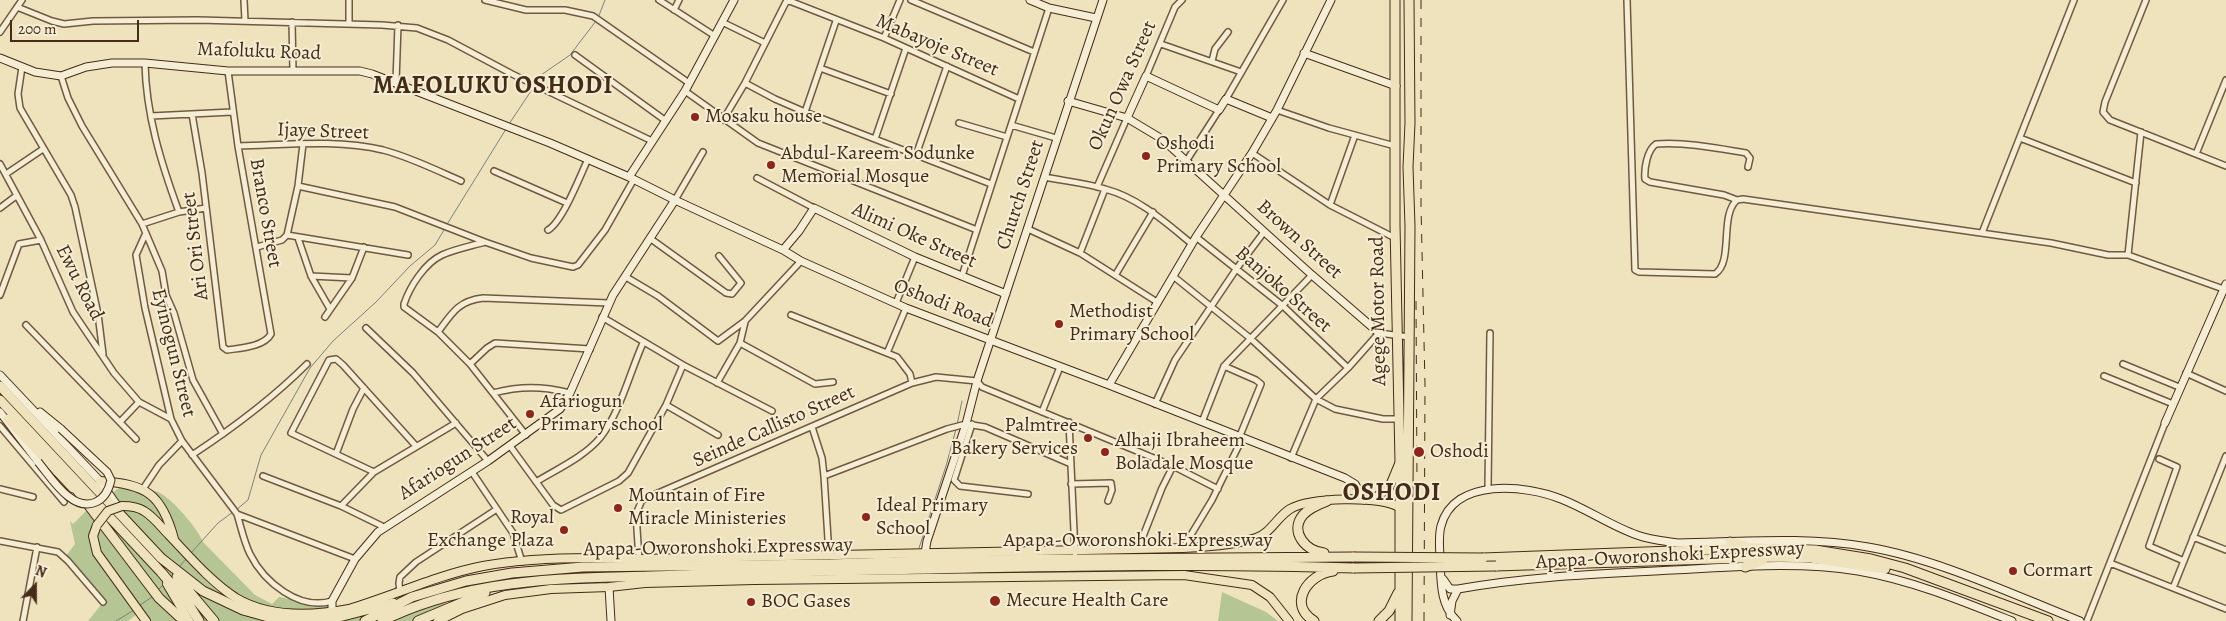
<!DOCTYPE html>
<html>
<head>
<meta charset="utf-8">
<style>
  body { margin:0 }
  #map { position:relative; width:2226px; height:621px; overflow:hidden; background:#efe3bd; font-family:Alegreya,serif }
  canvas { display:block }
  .north { position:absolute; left:10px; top:561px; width:50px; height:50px; -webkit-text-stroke:4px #f5edd4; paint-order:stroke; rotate:22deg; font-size:14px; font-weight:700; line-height:20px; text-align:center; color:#442c18 }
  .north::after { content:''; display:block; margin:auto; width:18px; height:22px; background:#442c18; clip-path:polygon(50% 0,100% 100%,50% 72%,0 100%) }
  .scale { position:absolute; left:10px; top:20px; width:129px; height:22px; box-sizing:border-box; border:2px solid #442c18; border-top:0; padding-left:6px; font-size:15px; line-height:18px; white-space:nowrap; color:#442c18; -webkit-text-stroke:4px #f5edd4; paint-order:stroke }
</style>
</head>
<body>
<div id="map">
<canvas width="2226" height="621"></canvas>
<div class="north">N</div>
<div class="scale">200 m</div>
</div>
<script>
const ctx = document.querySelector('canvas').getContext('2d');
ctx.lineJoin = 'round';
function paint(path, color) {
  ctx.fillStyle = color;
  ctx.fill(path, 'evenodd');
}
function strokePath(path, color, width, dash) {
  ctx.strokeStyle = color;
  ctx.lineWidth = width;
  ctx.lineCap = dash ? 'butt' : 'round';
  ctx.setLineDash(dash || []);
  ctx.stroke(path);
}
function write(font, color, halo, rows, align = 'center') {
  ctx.font = font + ' Alegreya,serif';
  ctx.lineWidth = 4;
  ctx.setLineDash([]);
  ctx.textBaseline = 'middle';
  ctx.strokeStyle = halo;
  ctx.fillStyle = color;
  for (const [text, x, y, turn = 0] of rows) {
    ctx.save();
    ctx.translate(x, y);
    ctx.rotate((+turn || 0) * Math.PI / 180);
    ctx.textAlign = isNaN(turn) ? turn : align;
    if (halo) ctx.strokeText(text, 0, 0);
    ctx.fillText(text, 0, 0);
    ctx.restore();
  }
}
const green = new Path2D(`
  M119,488C131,490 143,489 155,491C168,493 199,530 203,542L255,595L272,604L279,597L371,614L444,603L458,612L439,621H142L137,614L128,621H88L104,601L66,556L75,544L70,521L73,524L87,510Z
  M1222,592L1266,612L1278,621H1218Z`);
const stream = new Path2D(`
  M598,18L605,0
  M535,84L541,75L570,55L596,21
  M509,124L533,88
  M446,226L506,129
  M957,425L962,401
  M236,510L248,500L261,455L310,368L333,341L376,302L410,266L435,245L444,230
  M919,548L946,466L956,429
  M191,553L218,523L233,512
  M178,568L187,558
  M158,590L164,584
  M139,606L152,597
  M116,621L134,610`);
const street = new Path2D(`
  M244,0L245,21
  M485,0L526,10H565L593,16L689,83
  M659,0L715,36
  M787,0L884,38L1019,99
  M911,0L1034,52
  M1627,0L1635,270L1639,272L1715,274C1734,262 1719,215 1737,200L1743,199L2051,243L2108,255H2128L2226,290
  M2146,0L2105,102L2103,112L2110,120L2226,166
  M17,7L52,21L64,24L93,21L198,20L382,25L417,28L448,40L512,74L652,141
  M674,10L679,0
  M292,22L293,71
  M722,22L765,43
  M349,24V0
  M0,32L22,0
  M884,38L900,0
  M1161,44L1241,72
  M575,55L666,121
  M1212,61L1215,49L1228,32
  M145,63C146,115 161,163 179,212
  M22,67L18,94L20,108L71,195L75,207L98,314L103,354
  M820,68L891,94
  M61,76L68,98L82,126L142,224L162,271L166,295L174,313L193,380L223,434
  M1146,76L1175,7L1182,0
  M396,82L398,25
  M745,83L775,99L805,112L991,184
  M685,91L758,143L977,230
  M1226,99L1283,0
  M1277,110L1329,128L1395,146
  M805,112L836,21
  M192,114L202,173L223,347L227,350C240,348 264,347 271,334L238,146L228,71
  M151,116L232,112
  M723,120L745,83L787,0
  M959,123L1007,137
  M1011,125L1056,138
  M2020,138L2136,183
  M875,139L906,48
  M238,146C286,145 336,139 383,150C410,157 436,170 461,181
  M1252,153L1330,205L1395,238
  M2196,154L2226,80
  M916,155L947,66
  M1187,160L1219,110
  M0,164L41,240L73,312L114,373L139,402L171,419
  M494,171L567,203
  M6,174L43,149
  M1044,177C1064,181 1086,183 1105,189C1139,198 1165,222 1192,244
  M757,178L814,208
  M298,186L395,207L485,242L531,258L573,267L578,265L605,230L634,179
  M1097,187L1127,118
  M675,200L703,152
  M1737,200L1724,195L1650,182L1645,179C1644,169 1647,150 1656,144C1687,142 1716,148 1746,153L1750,158L1748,167
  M1330,205L1355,135
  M0,208L16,196
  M142,224L179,212L206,208
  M1028,229L1080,253L1157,302
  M548,230C563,221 580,176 588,159
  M1982,233L2074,0
  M145,235L136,255L145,308L171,419L182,441L237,514L355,559
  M287,235L408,255
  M1196,237L1283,306L1348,368
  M298,238L311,276L330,309
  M651,239L726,293L732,294L741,283L719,256
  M485,242C471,246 455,249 442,255C425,263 410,286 404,304V307L438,332L470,364L526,435
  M257,247L282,240L287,235L298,186L303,144
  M1080,253L1105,189
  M2128,255L2141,132
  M1116,274L1153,212
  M311,276L352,278
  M962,276L1049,8
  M1173,276L1250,338L1316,399L1335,409L1383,419H1398
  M626,277L658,296L718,341L745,321L801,261
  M0,295L19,244L41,240
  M896,303L915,257
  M791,315L897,357L910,374L912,383
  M325,317L352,278L364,247
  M602,317L683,365L772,411
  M745,322L740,343L815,384L833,382
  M26,325L136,439
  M366,328L413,373L488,461
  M438,332C452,313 458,301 483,298L609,303
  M887,353L906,308
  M470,364L487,348L495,343L590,349
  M2123,364L2179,387
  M1224,366L1256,380L1261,384L1239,438
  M2186,373L2226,391
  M2104,376L2173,404
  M717,383L740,343
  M493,393C520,386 542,386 570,393
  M1155,404L1175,360L1237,268L1264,232
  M666,405L718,435
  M1042,412L1060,367
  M120,422L139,402
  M1069,422L1075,553
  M1202,422L1224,366L1312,275
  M972,424L954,480L960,486L1028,494
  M0,426L64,502
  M812,427L822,458L824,476L829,555
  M510,446L553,505L561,510L619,481L628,473L666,405L683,365
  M336,454L353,409L364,388
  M192,455C233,428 273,398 307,364
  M1291,458L1316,399L1348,368L1379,333L1409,337
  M2159,459L2177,467L2149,546L2184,561
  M374,472L291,433L329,360L336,359L343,365L416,446
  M472,472L513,533L522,562
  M263,476L341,506L384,527
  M824,476L947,429L966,424L985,427L1071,464
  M536,482C557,469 584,457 600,438C620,413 630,372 643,343
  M1071,484L1111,483L1112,490L1108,501
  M1488,488L1490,333
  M0,489L33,497
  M143,489L159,465L182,441
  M341,506L374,472L456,423
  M237,514C241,527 244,542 250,554C264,582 299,611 332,601
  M2193,537L2226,550
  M0,541L58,552L68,561L103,602
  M1183,548L1212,500L1242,439
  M1138,549L1162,488L1173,466
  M639,559L636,514L642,500L912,383L936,377L977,381L982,387L1173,466L1218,489
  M2110,563L2226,609
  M2173,588L2226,456
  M400,593L399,583L400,577L416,562L497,509
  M23,621L37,547
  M2087,621L2165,423`);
const secondary = new Path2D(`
  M1030,0L1049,8L1096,18
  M1304,53L1396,86
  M0,58L35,72L61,76L86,67L112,63H145L228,71H360L372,74L550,143L629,177L675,200L783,250L801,261L906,308L1109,385L1345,478L1355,484L1364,500
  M1068,101L1127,118L1162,139L1312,275L1379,333
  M1127,118L1146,76L1219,110L1226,99L1272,118
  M629,177L685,91L734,0
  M783,250L799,231L814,208L915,257L1006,294
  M0,375L100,481L119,508
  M1109,385L1196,237L1252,153L1277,110L1331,0
  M0,412L38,462
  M40,412L61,429
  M2165,423L2226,284
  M925,553L927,541L966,424L977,381L1103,0
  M1443,579L1450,589H1458
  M609,587L611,621
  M332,612V601L355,559L378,532L488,461L560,409L570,393L613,295L675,200
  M1450,615L1452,601L1458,589C1529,576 1601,574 1673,570C1734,567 1796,561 1858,571C1911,580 1962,601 2012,621
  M1457,621C1440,605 1441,582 1440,560C1440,550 1438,537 1441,526C1454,477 1526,485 1561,499C1587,509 1611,526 1637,535C1650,540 1665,541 1678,543C1741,542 1806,536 1868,547C1938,559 2014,595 2080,621`);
const primary = new Path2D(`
  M100,481C146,484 162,494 174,539
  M1373,499L1389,488L1399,464
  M122,506C130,506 138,507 144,511C154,517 161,527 169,535C190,557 211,582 236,598C270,618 312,616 349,609C393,596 437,575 483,566C532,557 589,557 639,559L1183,548C1201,547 1240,544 1256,538C1271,533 1277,517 1290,509C1311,497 1378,496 1399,507
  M97,525L93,536L97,553L146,621
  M167,584L189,621
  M438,621L462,609L505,595L551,589L609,587L645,583L754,580L1184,575L1252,585L1270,597L1289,621`);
const highway = new Path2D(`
  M1395,0V225L1400,462V621
  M0,386L161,558L203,591L243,610L272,618L297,621L327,620L393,603
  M0,400L161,572L189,605L199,621
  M8,419L73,488
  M71,482L159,598L184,621
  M1730,542L1745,546
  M1324,553C1306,551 1289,532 1303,515C1309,508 1319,504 1327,501
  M1483,558L1753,548L1815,550L1871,559L1905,568L2048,621
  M1496,566L1774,557L1811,558L1885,569
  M1745,567L1763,560
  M177,577L214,621
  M365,621L412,597L466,581L512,573L583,567L830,564L955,560L1354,557
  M382,621C466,579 560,578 651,576C708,574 766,573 823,571C1000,568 1177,562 1354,568
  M418,621L485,593
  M1314,621C1287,604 1308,574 1333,571
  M1379,621L1389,611L1398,593
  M1407,621L1410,226L1408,167L1410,123L1409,0`);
const rail = new Path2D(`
  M1421,0V206L1425,385L1424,621
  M1416,301L1417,481`);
const secondaryBridge = new Path2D(`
  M38,462C51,477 72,513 96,502C105,498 109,489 111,480L107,472L61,429`);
const primaryBridge = new Path2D(`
  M97,525L108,511L122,506`);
const highwayBridge = new Path2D(`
  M1354,557L1483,558
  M1354,568L1496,566`);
const markers = [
  [695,117,5,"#8f2418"],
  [1146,156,5,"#8f2418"],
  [771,165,5,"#8f2418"],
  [1059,324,5,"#8f2418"],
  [530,414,5,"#8f2418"],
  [1088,438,5,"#8f2418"],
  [1105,452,5,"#8f2418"],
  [1419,452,6,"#8f2418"],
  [618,508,5,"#8f2418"],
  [866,517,5,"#8f2418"],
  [564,530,5,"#8f2418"],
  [2013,571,5,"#8f2418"],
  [995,601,6,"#8f2418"],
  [751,602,5,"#8f2418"]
];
const streetNames = [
  ["Mabayoje Street",937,46,23],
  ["Mafoluku Road",259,52,2],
  ["Okun Owa Street",1123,86,-66],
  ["Ijaye Street",323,132,2],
  ["Church Street",1021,195,-72],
  ["Branco Street",265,213,80],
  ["Alimi Oke Street",914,236,24],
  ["Brown Street",1299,240,42],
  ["Ari Ori Street",196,246,-97],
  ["Ewu Road",79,283,63],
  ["Banjoko Street",1283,290,41],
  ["Oshodi Road",943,304,21],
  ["Agege Motor Road",1379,311,-91],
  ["Eyinogun Street",173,353,76],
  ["Seinde Callisto Street",774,427,-24],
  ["Afariogun Street",458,459,-33],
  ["Apapa-Oworonshoki Expressway",1138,541],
  ["Apapa-Oworonshoki Expressway",718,548,-1],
  ["Apapa-Oworonshoki Expressway",1670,556,-3]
];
const poiNames = [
  ["Mosaku house",705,117],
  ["Oshodi",1156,144],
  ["Primary School",1156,167],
  ["Abdul-Kareem Sodunke",781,154],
  ["Memorial Mosque",781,177],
  ["Methodist",1069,312],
  ["Primary School",1069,335],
  ["Afariogun",540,402],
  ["Primary school",540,425],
  ["Palmtree",1078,426,"right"],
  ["Bakery Services",1078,449,"right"],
  ["Alhaji Ibraheem",1115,441],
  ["Boladale Mosque",1115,464],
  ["Oshodi",1430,452],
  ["Mountain of Fire",628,496],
  ["Miracle Ministeries",628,519],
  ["Ideal Primary",876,506],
  ["School",876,529],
  ["Royal",554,518,"right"],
  ["Exchange Plaza",554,541,"right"],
  ["Cormart",2023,571],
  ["Mecure Health Care",1006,601],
  ["BOC Gases",761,602]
];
const districtNames = [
  ["MAFOLUKU OSHODI",493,87],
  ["OSHODI",1392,494]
];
paint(green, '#b5c594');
strokePath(stream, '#7b827a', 1);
strokePath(street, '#6f5a41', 8);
strokePath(secondary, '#442c18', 9);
strokePath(primary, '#442c18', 10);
strokePath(highway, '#442c18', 11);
strokePath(street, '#f5edd4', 5);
strokePath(secondary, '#f5edd4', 7);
strokePath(primary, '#efe3bd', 8);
strokePath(highway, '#efe3bd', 9);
strokePath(rail, '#442c18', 1, [9, 9]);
strokePath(secondaryBridge, '#442c18', 9, []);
strokePath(primaryBridge, '#442c18', 10, []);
strokePath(highwayBridge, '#442c18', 11, []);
strokePath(secondaryBridge, '#f5edd4', 7);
strokePath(primaryBridge, '#efe3bd', 8);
strokePath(highwayBridge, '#efe3bd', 9);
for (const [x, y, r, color] of markers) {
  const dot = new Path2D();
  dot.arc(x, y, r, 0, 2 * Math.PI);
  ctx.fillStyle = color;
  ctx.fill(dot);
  strokePath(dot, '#f5edd4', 2);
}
write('20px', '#442c18', '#f5edd4', streetNames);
write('20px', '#442c18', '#f5edd4', poiNames, 'left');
ctx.letterSpacing = '1px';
write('bold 25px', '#442c18', '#f5edd4', districtNames);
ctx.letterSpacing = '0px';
</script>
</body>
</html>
